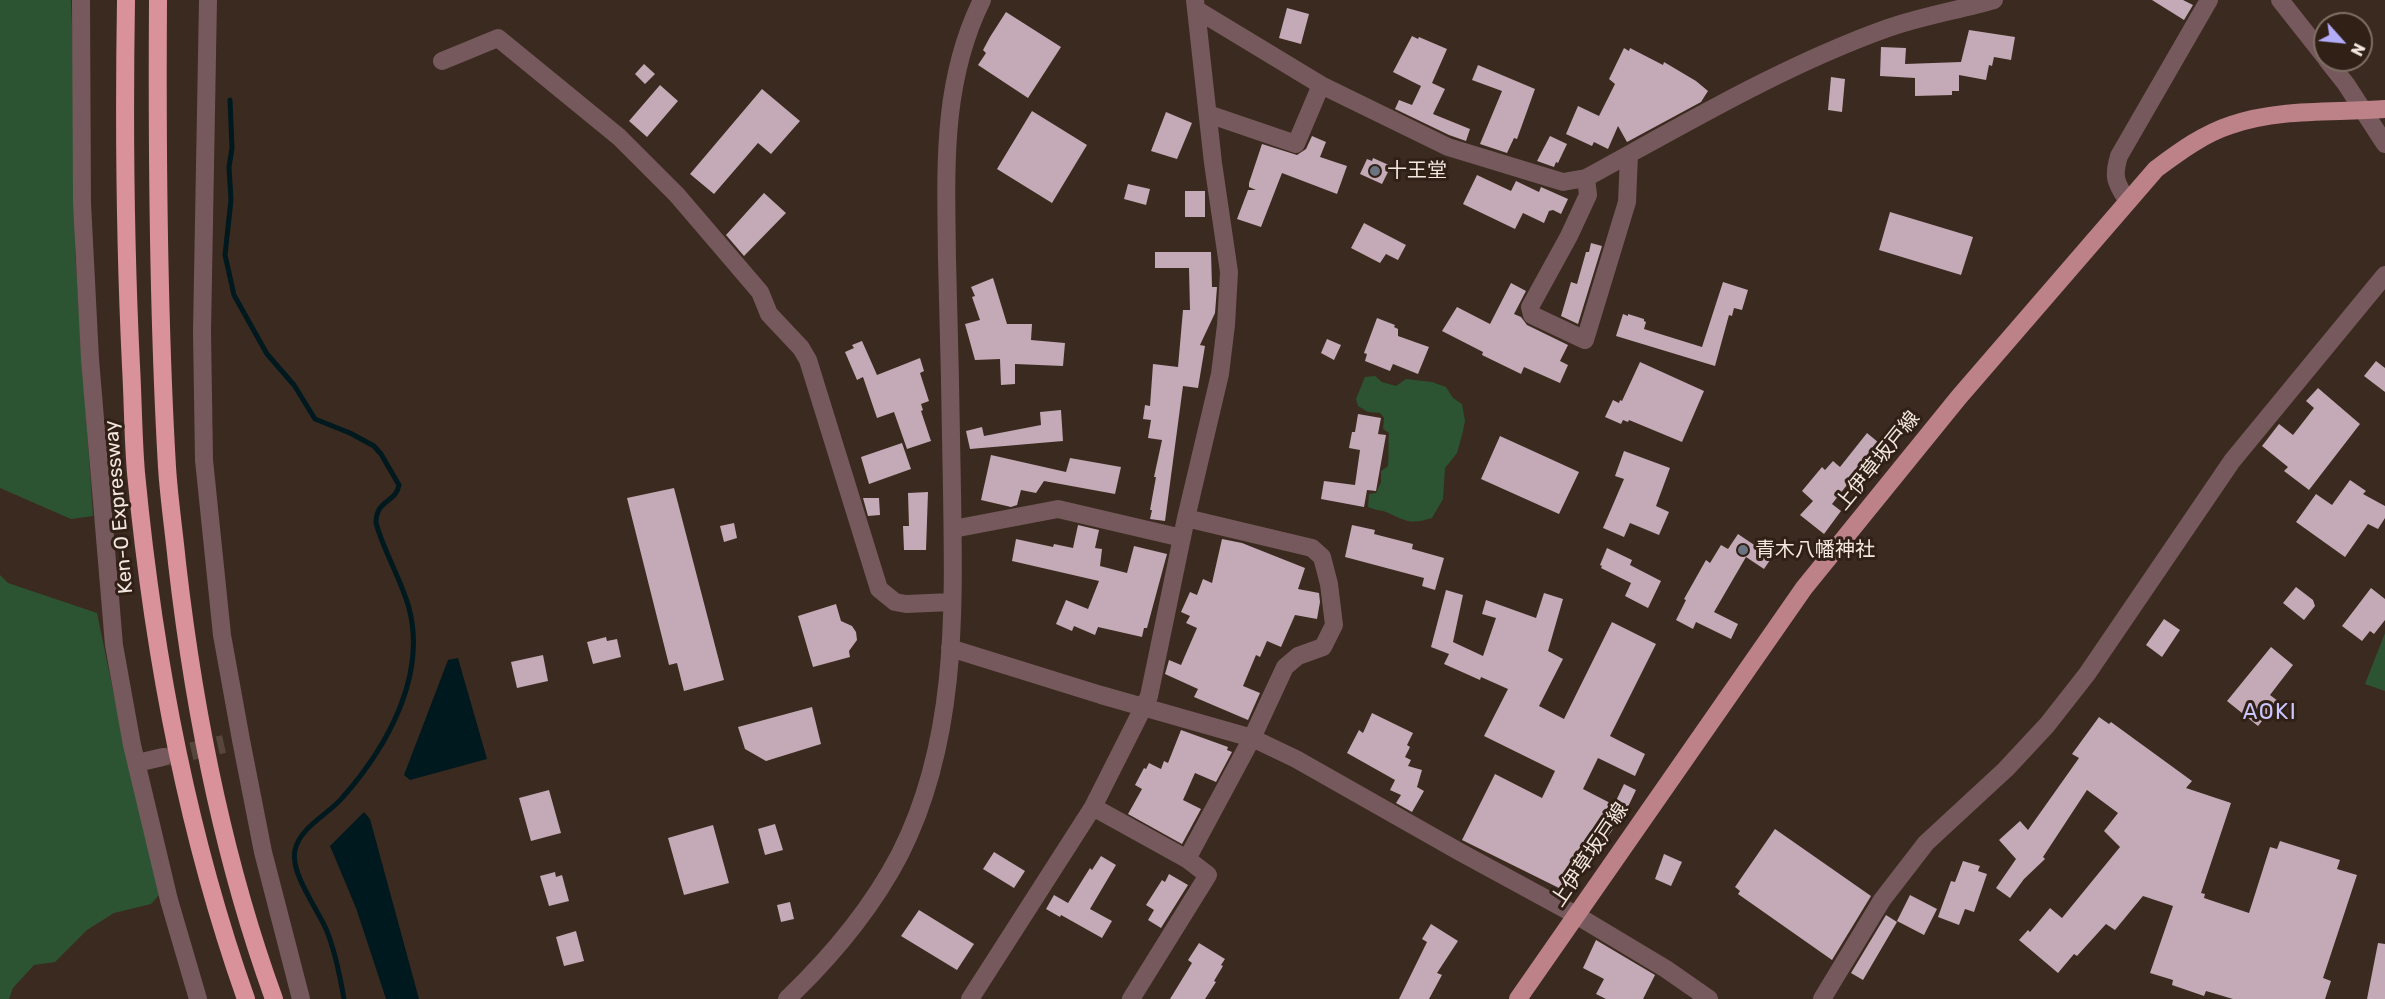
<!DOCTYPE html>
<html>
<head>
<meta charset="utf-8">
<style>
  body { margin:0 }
  #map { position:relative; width:2385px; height:999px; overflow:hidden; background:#3b2a1f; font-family:Rubik,sans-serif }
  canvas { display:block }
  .north { position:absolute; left:2313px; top:12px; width:60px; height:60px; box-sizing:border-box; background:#312015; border:2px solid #7f7066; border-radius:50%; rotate:117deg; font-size:16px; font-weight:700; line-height:24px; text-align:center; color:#f3e7e0 }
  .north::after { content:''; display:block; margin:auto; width:21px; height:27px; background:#b3acf9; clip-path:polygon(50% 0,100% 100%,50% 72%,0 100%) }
</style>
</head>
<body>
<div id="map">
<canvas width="2385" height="999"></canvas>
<div class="north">N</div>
</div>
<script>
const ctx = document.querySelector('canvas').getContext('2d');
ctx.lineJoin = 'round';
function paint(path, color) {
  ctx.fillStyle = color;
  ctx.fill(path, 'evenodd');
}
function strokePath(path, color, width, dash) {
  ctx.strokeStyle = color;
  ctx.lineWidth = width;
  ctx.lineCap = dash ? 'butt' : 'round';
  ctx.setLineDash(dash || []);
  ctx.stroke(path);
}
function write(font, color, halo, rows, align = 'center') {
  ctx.font = font + ' Rubik,"Noto Sans JP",sans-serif';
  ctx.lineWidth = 6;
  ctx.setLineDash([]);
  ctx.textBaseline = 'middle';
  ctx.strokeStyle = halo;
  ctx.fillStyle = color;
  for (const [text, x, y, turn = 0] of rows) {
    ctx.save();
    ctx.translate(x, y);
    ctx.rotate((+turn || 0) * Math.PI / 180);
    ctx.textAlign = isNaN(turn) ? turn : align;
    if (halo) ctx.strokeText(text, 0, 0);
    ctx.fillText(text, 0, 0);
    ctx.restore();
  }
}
const green = new Path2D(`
  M0,0H71L74,85L75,251L93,516L71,519L0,488Z
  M1375,376L1382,382L1396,386L1406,379L1432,382L1446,387L1453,398L1462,404L1465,421L1462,435L1457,453L1445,468L1443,499L1432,518C1410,525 1406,521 1386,512C1380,510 1374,510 1368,507L1369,494L1376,493L1381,482V471L1388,466C1389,454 1388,444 1389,433L1383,429L1384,418L1380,413L1368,412L1358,406L1356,399L1365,377Z
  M0,575L8,583L97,613L123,739L159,895L151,904L114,913L87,930L55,962L34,965L13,988L9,999H0Z
  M2385,633V691L2365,684Z`);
const water = new Path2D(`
  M458,658L487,759L410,780L404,775L448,660Z
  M364,812L370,819L419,999H386L356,908L330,846Z`);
const stream = new Path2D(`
  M230,100L232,148L229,167L231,200L225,255L234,295L267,354L294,385L315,419L350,433L374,446L381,454L399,485C396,503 376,499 376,523C384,552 401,579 409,608C427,676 387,747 343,797C329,814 300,827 295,850C290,873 317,908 326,929C335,950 340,976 344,999`);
const building = new Path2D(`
  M2152,0H2183L2193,5L2184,20Z
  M1287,8L1309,14L1301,44L1279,38Z
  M1006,12L1061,47L1028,98L978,65L986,53L983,50L990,37Z
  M1969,30L2015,37L2011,60L1994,57L1992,66L1989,65L1986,80L1959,75V91H1952V95L1915,96V78L1880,76L1881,47L1906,48L1905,64L1961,62Z
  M1412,36L1418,39L1419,37L1447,49L1432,83L1445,89L1433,114L1470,129L1466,141L1449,135L1395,109L1399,100L1412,105L1421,86L1393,72Z
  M1624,48L1629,51L1630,48L1663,65L1664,62L1696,81L1708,91L1701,102L1627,142L1618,126L1608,149L1594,142L1592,146L1566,134L1578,106L1599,116L1615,84L1609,79Z
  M644,64L655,74L645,84L635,74Z
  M1478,65L1535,89L1517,139L1514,138L1507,153L1480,144L1502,91L1472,80Z
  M1831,77L1845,79L1842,112L1828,110Z
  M660,85L678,101L647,137L629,121Z
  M762,89L800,121L771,154L758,143L714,194L690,174Z
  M1032,111L1087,145L1052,203L997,169Z
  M1166,112L1192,123L1177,159L1151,151Z
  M1312,136L1326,142L1320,157L1347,166L1337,194L1282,173L1261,227L1237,219L1248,190H1256L1249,187V183L1262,144L1297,155L1306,149Z
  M1550,136L1567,144L1558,163L1556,162L1554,167L1537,161Z
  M1373,158L1391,166L1382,184L1360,174L1367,159L1372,161Z
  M1477,175L1511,191L1516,181L1539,192L1541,187L1568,199L1561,214L1553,210L1549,211L1544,223L1523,213L1515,229L1463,204Z
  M1128,184L1150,189L1146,205L1124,199Z
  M1185,191H1205V217H1185Z
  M764,193L786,213L744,256L726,235Z
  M1890,212L1973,237L1961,275L1879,250Z
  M1364,223L1406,245L1398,260L1386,254L1380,263L1351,248Z
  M1591,243L1602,246L1578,324L1561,316L1571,282L1577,284L1586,252H1589Z
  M1155,252H1211L1212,287H1217L1215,313L1200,345L1205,346L1198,388L1183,386L1165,521L1150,519L1152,510H1150L1156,477H1154L1162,440L1148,438L1151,420L1143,419L1145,405L1150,406L1153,364L1178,367L1183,310H1190L1189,268H1155Z
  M993,278L1007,324H1032L1031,340L1065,343L1063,366L1015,364V384L1001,385L1000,359L975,360L965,324L980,320L972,297L975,296L971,287Z
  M1723,282L1748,290L1742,310L1734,308L1732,316L1729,315L1715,366L1616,336L1623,314L1628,316V314L1644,319V321L1646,322L1644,329L1702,347Z
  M1511,283L1526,291L1514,314L1521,317L1527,325L1568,345L1560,361L1568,365L1560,383L1524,367L1521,374L1482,355L1483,352L1442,331L1457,307L1490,324Z
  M1377,318L1395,325L1394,327L1398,329V336L1429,347L1418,374L1393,364L1390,371L1365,361L1367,354L1364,353Z
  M1327,339L1341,345L1334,360L1321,353Z
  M862,341L877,375L920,358L924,371L920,373L929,401L921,404L923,410L921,411L931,441L907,449L894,412L877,418L863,377L857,380L845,352L854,348L852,345Z
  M2376,361L2385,368V392L2364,376Z
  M1640,362L1704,391L1682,442L1629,420L1628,422L1623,420L1621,424L1605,417L1613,400L1619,403L1620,400L1622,401Z
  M2318,388L2360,424L2309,490L2284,471L2288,467L2262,446L2279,424L2293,435L2314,408L2306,401Z
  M1061,410L1063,441L970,449L966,431L982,427L984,436L1041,425L1040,412Z
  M1358,414L1381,418L1378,434L1386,435L1376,491L1367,490L1364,507L1321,499L1324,481L1355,485L1360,450L1349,448L1352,432H1355Z
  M1867,433L1890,452L1878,467L1873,463L1863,475L1858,471L1832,504L1841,511L1824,534L1800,515L1813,501L1802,491L1822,467L1825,470L1833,461L1840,467Z
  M1500,436L1579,472L1559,514L1481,479Z
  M902,443L911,469L869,484L861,457Z
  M1624,451L1670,468L1656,506L1669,512L1659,535L1630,523L1624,537L1603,528L1624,479L1615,476Z
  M991,455L1066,472L1070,458L1121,467L1115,494L1044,481L1036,493L1021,490L1017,505L1011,507L981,500Z
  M2350,480L2366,491L2363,494L2385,506V518L2378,529L2368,524L2345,557L2296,522L2316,494L2332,505Z
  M674,488L724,680L684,691L677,663L669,665L627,498Z
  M928,492L926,550H904L903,526H909L908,493Z
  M863,498H879L880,515L868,516Z
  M734,523L737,538L724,542L720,526Z
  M1078,525L1099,530L1095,548L1102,549L1100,566L1127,573L1134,546L1167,554L1147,628H1144L1142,637L1098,627L1095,635L1074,626L1072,631L1056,624L1066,600L1088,609L1099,581L1012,561L1016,539L1053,547L1054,544L1073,548Z
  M1352,525L1375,530L1374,534L1413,544L1412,549L1444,558L1435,590L1422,586L1424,578L1345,557Z
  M1738,534L1772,557L1764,569L1746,557L1714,612L1738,624L1731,639L1696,622L1693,629L1676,620L1686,600L1684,599L1706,560L1710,563L1721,545L1728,549Z
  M1222,539L1242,543L1305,568L1298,589L1319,593L1320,602L1317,619L1295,615L1281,647L1267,641L1260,657L1256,655L1243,686L1260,693L1248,720L1194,697L1198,689L1165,674L1169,660L1181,665L1197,628L1186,623L1190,616L1181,612L1190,592L1197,595L1203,579L1212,583Z
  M1607,548L1632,560L1630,565L1661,581L1648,608L1625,596L1631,583L1601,568L1602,566L1600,565Z
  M2296,587L2313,600L2315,606L2304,620L2283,603Z
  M2371,588L2385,599V620L2374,634L2370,631L2362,641L2342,626Z
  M1446,590L1463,595L1453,642L1483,656L1496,618L1482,614L1486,600L1536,618L1544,593L1563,599L1548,651L1563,659L1539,706L1564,719L1612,622L1656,644L1610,736L1645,754L1635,776L1598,758L1583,789L1614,805L1624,784L1636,790L1626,811L1598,850L1588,845L1565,891L1462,840L1495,774L1542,798L1555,771L1484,736L1508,689L1481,677L1480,680L1444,664L1449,654L1431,647Z
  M836,604L841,621L852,626L856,632L857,640L849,651L850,657L813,667L798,616Z
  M2164,619L2180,630L2162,657L2146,645Z
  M606,637L607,641L617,639L621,657L593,664L587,642Z
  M2271,647L2293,665L2270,695L2278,701L2258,726L2227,701Z
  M543,655L548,681L517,688L511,662Z
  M812,707L821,744L766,761L745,749L738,727Z
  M1372,713L1413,733L1407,745L1410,747L1405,757L1411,760L1408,766L1422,770L1417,787L1424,791L1412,812L1396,803L1401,795L1390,790L1395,780L1347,753L1359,730L1363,733Z
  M2099,717L2109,724L2111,722L2192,781L2186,788L2231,803L2201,893L2205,894L2204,898L2249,913L2270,847L2277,849L2280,841L2340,860L2337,869L2357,875L2323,978L2331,981L2325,999H2233L2206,991L2204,996L2172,985L2173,980L2150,973L2173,906L2143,896L2115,930L2106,924L2077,956L2074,954L2058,973L2019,940L2028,930L2030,932L2050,908L2062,918L2120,847L2104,831L2118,813L2087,790L2043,857L2045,859L2024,879L2010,898L1996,888L2016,859L1999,840L2020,821L2028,830L2079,758L2072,754Z
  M1181,730L1228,747L1227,750L1232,752L1216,782L1195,773L1183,800L1201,809L1182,844L1128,814L1142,789L1135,785L1144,768L1146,769L1149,763L1161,769L1164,761L1168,763Z
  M549,790L561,833L531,841L519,798Z
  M775,824L783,850L765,855L758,829Z
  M713,825L729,883L684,895L668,838Z
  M1775,829L1871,896L1832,960L1738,894L1740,891L1735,887Z
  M994,852L1025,871L1014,888L983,869Z
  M1664,854L1682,862L1671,886L1655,879Z
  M1101,856L1116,865L1090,909L1112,921L1102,938L1061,915L1060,917L1046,909L1054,895L1068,903L1090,868L1092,870Z
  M1963,861L1980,866L1978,871L1987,874L1974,912L1965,909L1959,925L1938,917L1951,881L1955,882Z
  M555,872L556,877L562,875L569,901L549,906L540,876Z
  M1169,874L1188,885L1161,928L1148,920L1154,910L1146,905L1162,880L1165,882Z
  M1910,895L1937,909L1924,935L1897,921Z
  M790,902L794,919L781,922L777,905Z
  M919,910L974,944L957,970L901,936Z
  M1886,915L1897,922L1863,980L1851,973Z
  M1431,924L1458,941L1437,973L1442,975L1429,999H1399L1427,942L1422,939Z
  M576,931L584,961L564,966L556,937Z
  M1596,940L1655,975L1643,999H1606L1596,994L1604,979L1583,968Z
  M1199,943L1225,959L1221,965L1223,966L1214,981L1216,982L1205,999H1170L1192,963L1188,960Z
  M2378,943L2385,944V999H2367Z`);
const minorTunnel = new Path2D(`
  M165,757L224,744`);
const minor = new Path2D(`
  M81,0L82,203L90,359L114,645L132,745L169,900L198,999
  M208,0L202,332L204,460L222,635L241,740L263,852L301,999
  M2280,0L2325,57
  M1197,10L1321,85L1448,147L1563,182L1586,178C1683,125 1784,65 1888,28C1922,16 1959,10 1994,0
  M2327,60L2346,84L2385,144
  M442,61L498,38L619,137L677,195L760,292L769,314L801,348L808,360L879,589L895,602L906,604L952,602
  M1208,114L1296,144L1321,85
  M1586,178L1588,195L1569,236L1530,307L1532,315L1585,340L1627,202L1629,155
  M2127,200C2115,182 2113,176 2119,156L2209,0
  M1186,518L1312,548L1322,557L1329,584L1334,625L1323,647L1298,656L1285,667L1252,738L1187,859
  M953,529L1058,509L1182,538
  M950,648L1101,695L1252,738L1296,759L1460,852L1576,915L1666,969L1709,999
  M137,763L163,757
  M1093,807L1187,859L1208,875L1131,999
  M787,999C832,956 871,910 900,854C957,742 954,614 952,491C951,414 949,336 947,259C946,169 941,83 982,0
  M970,999L1093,807L1149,696L1186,518L1220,374L1226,325L1229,272L1213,163L1195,0
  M1822,999L1882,900L1926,843L2006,769L2047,725L2087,674L2232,461L2385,275`);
const major = new Path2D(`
  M1518,999L1804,588L1959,397L2156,169C2179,152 2203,134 2231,125C2280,108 2334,113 2385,109`);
const highway = new Path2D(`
  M126,0C124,122 125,244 131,366C133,401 133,437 136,473C153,651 186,830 246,999
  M158,0C157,156 158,312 167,467C169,499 174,532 177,563C194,711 223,859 274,999`);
const markers = [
  [1375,171,6,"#6b7280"],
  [1743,550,6,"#6b7280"]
];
const poiNames = [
  ["十王堂",1387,171],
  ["青木八幡神社",1755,550]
];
const streetNames = [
  ["上伊草坂戸線",1878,461,-51],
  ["Ken-O Expressway",119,507,-95],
  ["上伊草坂戸線",1590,855,-56]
];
const quarterNames = [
  ["AOKI",2270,713]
];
paint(green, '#2c5433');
paint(water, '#00191f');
strokePath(stream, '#00191f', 5);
paint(building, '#c3aab6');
strokePath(minorTunnel, '#57463c', 18, [18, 9]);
strokePath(minor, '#76595c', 18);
strokePath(major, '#bd8188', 18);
strokePath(highway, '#d9919a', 18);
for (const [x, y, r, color] of markers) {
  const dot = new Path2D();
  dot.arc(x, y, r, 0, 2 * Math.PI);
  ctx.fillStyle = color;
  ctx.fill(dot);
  strokePath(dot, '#312015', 2);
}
write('20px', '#f3e7e0', '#312015', poiNames, 'left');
write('20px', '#f3e7e0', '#312015', streetNames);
ctx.letterSpacing = '1.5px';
write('22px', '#c9c5ff', '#312015', quarterNames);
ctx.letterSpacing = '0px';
</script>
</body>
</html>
